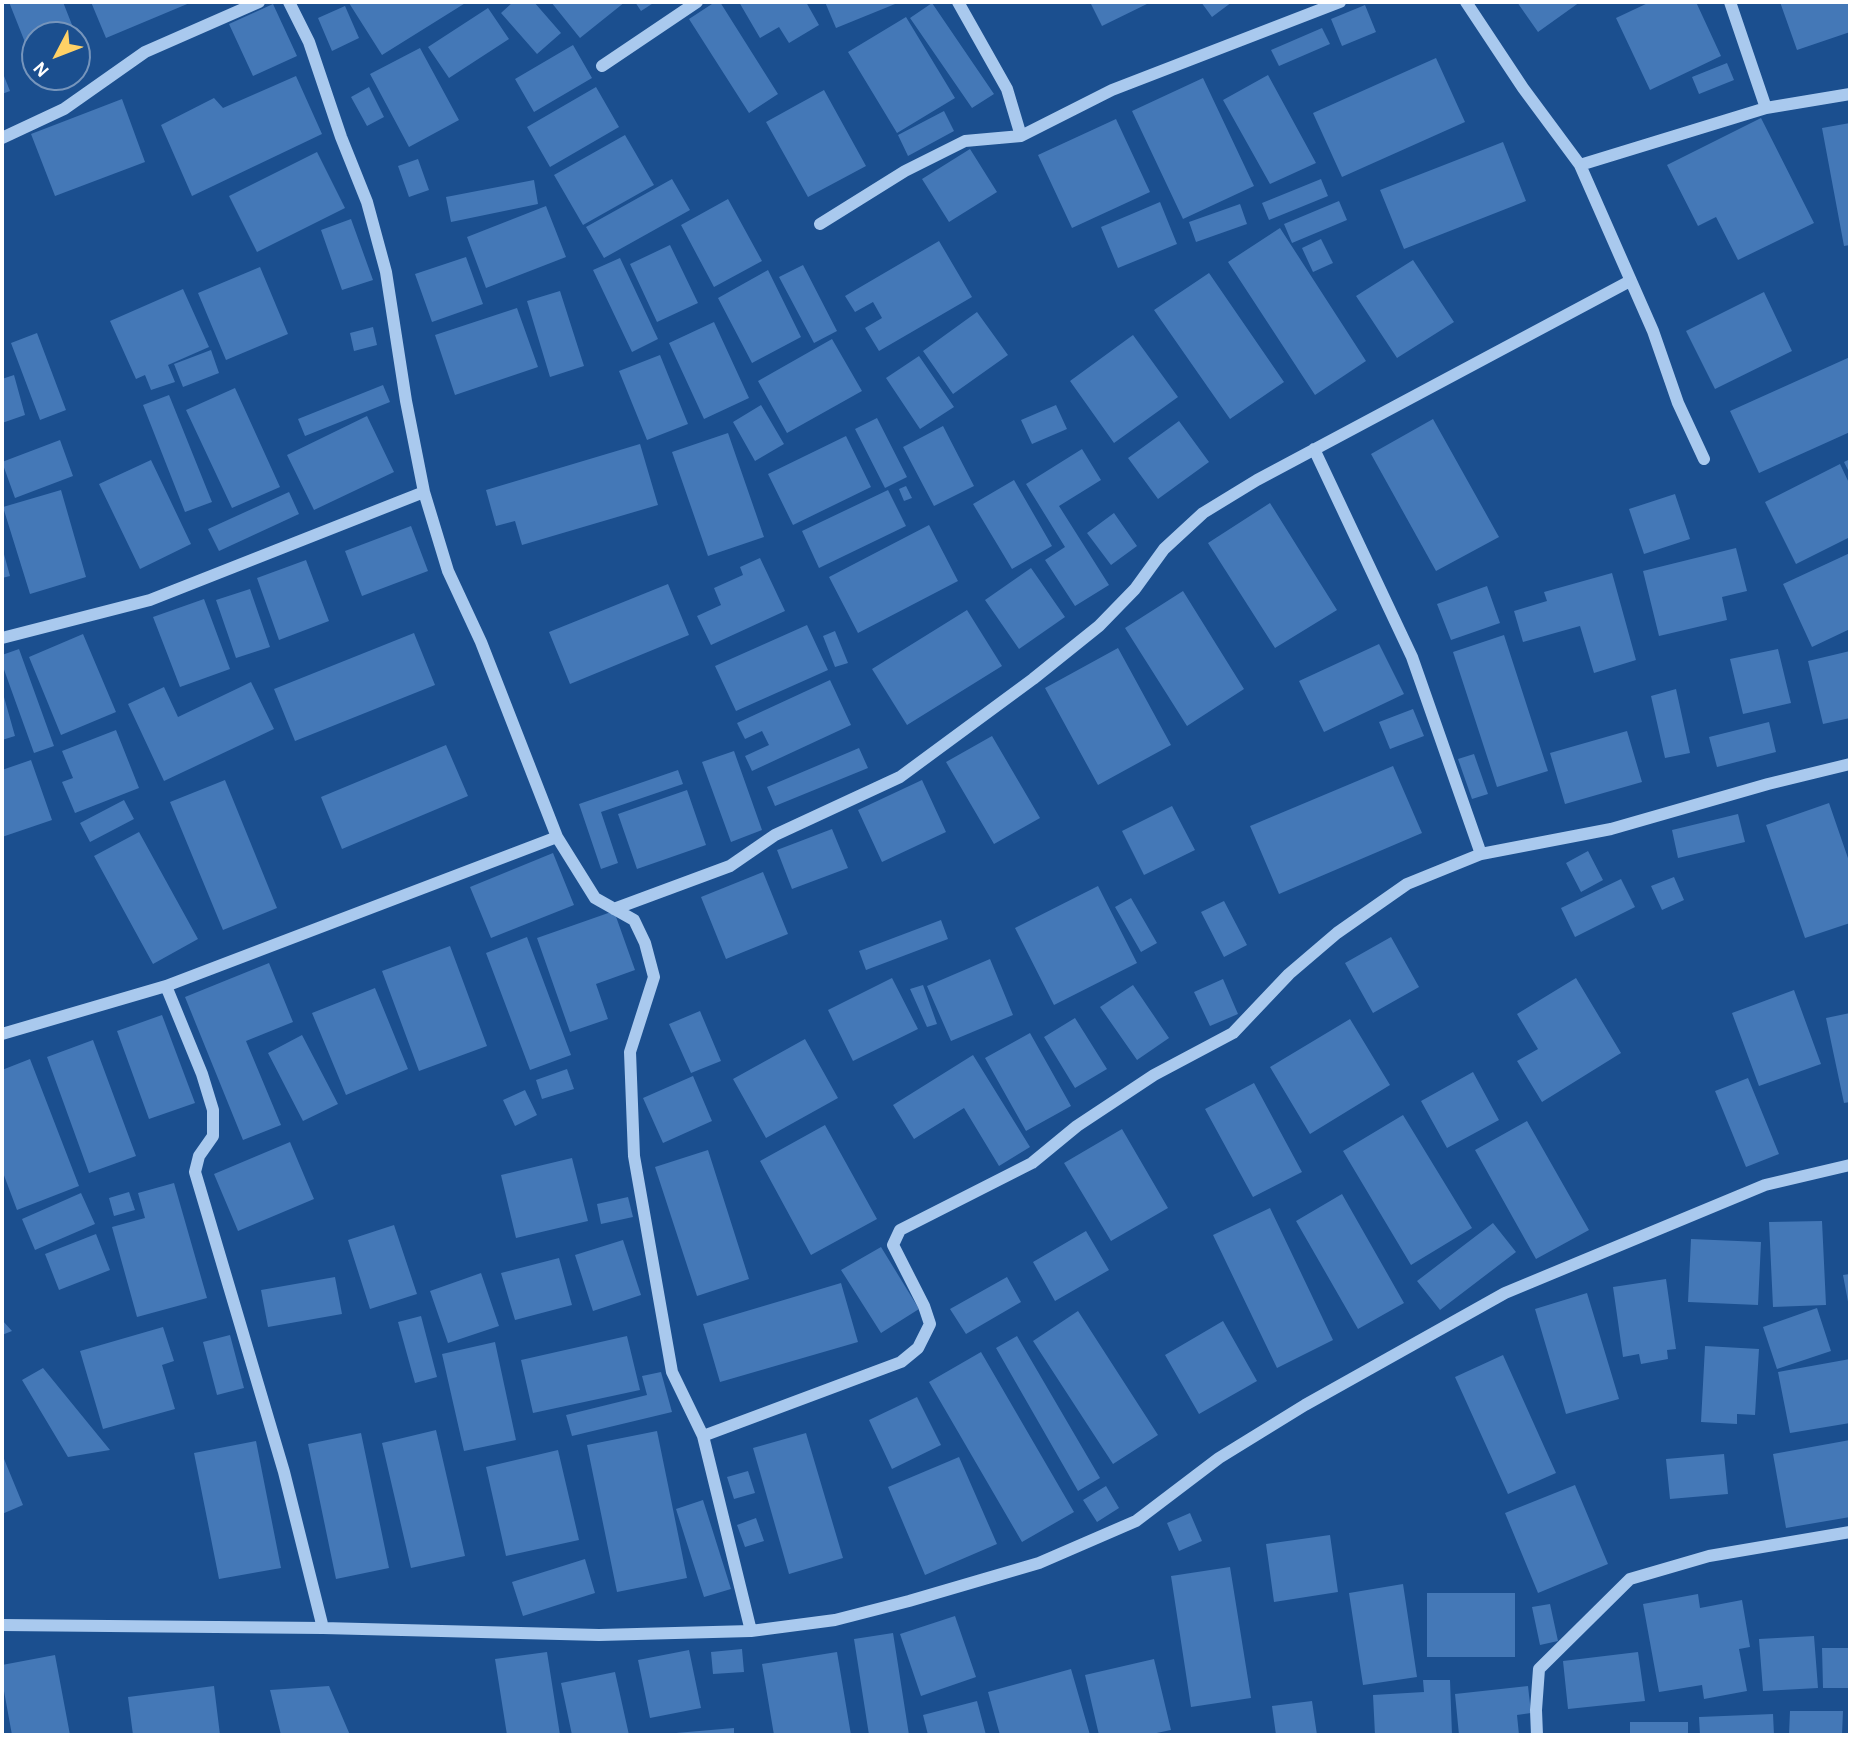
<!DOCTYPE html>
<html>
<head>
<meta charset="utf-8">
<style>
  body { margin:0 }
  #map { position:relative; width:1852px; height:1737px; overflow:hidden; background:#1b4f8f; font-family:"Alegreya Sans",sans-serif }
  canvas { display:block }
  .frame { position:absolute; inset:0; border:4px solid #fff; pointer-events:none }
  .north { position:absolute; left:21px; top:21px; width:70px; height:70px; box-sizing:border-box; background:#1b4f8f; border:2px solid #7695bc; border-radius:50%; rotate:228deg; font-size:19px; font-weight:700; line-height:28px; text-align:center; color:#fff }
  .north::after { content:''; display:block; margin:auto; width:24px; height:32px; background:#ffd166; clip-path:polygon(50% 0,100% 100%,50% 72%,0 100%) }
</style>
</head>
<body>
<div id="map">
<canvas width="1852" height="1737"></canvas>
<div class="frame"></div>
<div class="north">N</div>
</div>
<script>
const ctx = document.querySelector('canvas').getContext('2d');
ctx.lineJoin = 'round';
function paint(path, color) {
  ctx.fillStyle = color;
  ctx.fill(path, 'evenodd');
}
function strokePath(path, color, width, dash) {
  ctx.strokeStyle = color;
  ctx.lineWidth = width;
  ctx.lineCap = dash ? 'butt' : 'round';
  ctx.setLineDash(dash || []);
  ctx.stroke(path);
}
const building = new Path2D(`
  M9,2H63L76,35H35V58L32,60Z
  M91,2H192L106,38Z
  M351,2H467L382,55L349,3Z
  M513,2H534L561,33L537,54L501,13Z
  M551,2H625L580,38Z
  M635,2H655L641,11Z
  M715,2H720L778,94L749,113L689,19Z
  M739,2H806L819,25L789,43L779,27L760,38Z
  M825,2H900L836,28Z
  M1090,2H1151L1102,26Z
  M1201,2H1232L1212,17Z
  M1517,2H1580L1538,32Z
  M1650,2H1696L1721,56L1650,90L1616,18Z
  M1780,2H1850V32L1797,50Z
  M932,3L994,94L972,108L910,18Z
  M273,4L297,56L253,76L229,24Z
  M1365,5L1376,32L1342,46L1331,19Z
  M345,6L359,38L332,51L318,18Z
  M488,8L509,39L449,78L428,47Z
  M906,17L955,98L897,133L848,52Z
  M1322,28L1330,44L1279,66L1271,50Z
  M573,45L592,78L534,112L515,79Z
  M420,48L459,120L409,147L370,74Z
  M1436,58L1465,122L1342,177L1313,113Z
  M1727,63L1734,80L1699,94L1692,77Z
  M2,71L10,91L2,94Z
  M1268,75L1316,163L1270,184L1223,100Z
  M296,76L322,134L192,196L161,125L214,98L223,108Z
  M1203,78L1254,186L1183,219L1132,111Z
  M369,87L384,117L367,126L351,97Z
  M596,87L619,127L550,167L527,127Z
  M824,90L866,166L808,197L766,122Z
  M122,99L145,162L55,196L31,134Z
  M944,111L954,131L908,156L898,135Z
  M1761,118L1814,223L1738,260L1716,217L1698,226L1667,165Z
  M1116,119L1150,192L1072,228L1038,155Z
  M1850,123V245L1844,246L1822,128Z
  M625,135L654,185L583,225L554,175Z
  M1503,142L1526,201L1404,249L1380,190Z
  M970,149L997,192L949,222L922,179Z
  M317,152L345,208L257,252L229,196Z
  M418,159L429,190L409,197L398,166Z
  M672,179L690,210L604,258L586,227Z
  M1321,179L1328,196L1269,220L1262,203Z
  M534,180L538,204L451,222L446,197Z
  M728,199L762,261L714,287L681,225Z
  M1339,201L1347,220L1292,243L1284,224Z
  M1160,202L1177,244L1118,268L1101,227Z
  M1240,204L1247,224L1196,242L1189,222Z
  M546,206L566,257L486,288L467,237Z
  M351,219L373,280L342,290L321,230Z
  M1280,228L1366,361L1315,395L1228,262Z
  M1321,239L1333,263L1313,272L1302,248Z
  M939,241L972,297L879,351L865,328L882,318L873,302L855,312L845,296Z
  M670,245L698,303L657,322L630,264Z
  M466,257L483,304L432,322L415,274Z
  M620,258L658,339L632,352L593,270Z
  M1413,260L1454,322L1397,358L1356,296Z
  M803,265L837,331L814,343L779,277Z
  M260,267L288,334L226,360L198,293Z
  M768,270L801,337L752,363L718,298Z
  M1209,273L1284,382L1230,419L1154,310Z
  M183,289L209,347L168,365L175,382L151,390L145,375L136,379L110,321Z
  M560,291L584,366L550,377L527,301Z
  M1764,292L1792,351L1715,389L1686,331Z
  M517,308L538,367L455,395L435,335Z
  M977,312L1008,355L953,394L923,351Z
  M714,322L749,398L704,419L669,343Z
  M373,327L377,345L354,351L350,333Z
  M37,333L66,410L40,420L11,343Z
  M1133,335L1178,397L1114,443L1070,381Z
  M832,339L862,391L787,433L758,381Z
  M211,350L219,373L183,387L174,364Z
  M660,355L688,424L647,440L619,371Z
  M919,356L954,407L920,429L886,378Z
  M1850,357V432L1759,473L1730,411Z
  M14,375L25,415L2,423V379Z
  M383,385L390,402L305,436L298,419Z
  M235,388L280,487L232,508L186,410Z
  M169,395L212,502L185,512L143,405Z
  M761,405L784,444L755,461L733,422Z
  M1056,405L1067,429L1032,444L1021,420Z
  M367,416L394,472L314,510L287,455Z
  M877,418L907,477L885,488L855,429Z
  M1433,419L1499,537L1436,571L1371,454Z
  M1179,421L1209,462L1158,499L1128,458Z
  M943,426L974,486L934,506L903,447Z
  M728,433L764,537L708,556L672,452Z
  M846,436L871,487L793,525L768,474Z
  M60,440L73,476L15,498L2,462Z
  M640,444L658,505L522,545L515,521L496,526L486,490Z
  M1082,449L1101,480L1059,506L1109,585L1075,606L1045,560L1065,547L1026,484Z
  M1850,459V474L1844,462Z
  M151,460L191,544L140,569L99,484Z
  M1840,464L1850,485V537L1796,564L1765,502Z
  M1014,480L1052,546L1012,569L973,504Z
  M906,486L912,498L904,501L899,489Z
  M61,490L86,577L30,594L3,507Z
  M888,490L906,526L819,568L802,531Z
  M289,492L299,514L219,551L208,529Z
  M1675,494L1690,539L1644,554L1629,509Z
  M1270,503L1337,610L1275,648L1208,543Z
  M1114,513L1137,546L1111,565L1087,533Z
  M929,525L958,581L858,633L829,577Z
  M411,526L428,571L362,596L345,551Z
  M2,547L10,576L2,578Z
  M1736,548L1747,591L1722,597L1727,620L1659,636L1643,571Z
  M1850,553V629L1812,647L1783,584Z
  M760,558L785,611L711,645L697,616L721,605L714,588L743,575L740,567Z
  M306,560L329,621L279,640L257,578Z
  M1031,568L1065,617L1019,649L985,600Z
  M1612,573L1636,660L1594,673L1580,626L1523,642L1514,611L1547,601L1544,592Z
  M668,584L689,635L570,684L549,632Z
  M1487,586L1500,623L1451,640L1437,604Z
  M250,589L270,647L236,658L216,600Z
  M1183,591L1244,689L1187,726L1125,628Z
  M204,599L230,669L180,687L153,617Z
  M967,610L1002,666L907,725L872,669Z
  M807,625L828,670L736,711L715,666Z
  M835,631L848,663L835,667L823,636Z
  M414,633L435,685L295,741L274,689Z
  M83,634L116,712L61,735L29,657Z
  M1504,635L1548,771L1497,787L1453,652Z
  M1379,644L1404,694L1324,732L1299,681Z
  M1118,648L1171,745L1098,785L1045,688Z
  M19,649L54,746L34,753L2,664V655Z
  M1778,649L1791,703L1743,714L1730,659Z
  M1850,651V718L1823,724L1808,661Z
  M830,680L851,725L752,771L745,756L769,745L762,731L745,739L737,723Z
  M251,682L274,729L164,781L128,704L164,687L178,717Z
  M1676,689L1690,753L1665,758L1651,696Z
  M2,690L15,736L2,740Z
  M1413,709L1424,736L1390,749L1379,722Z
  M1769,722L1776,752L1717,767L1709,737Z
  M116,730L139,788L75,813L62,782L73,778L62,751Z
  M1627,731L1642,782L1565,804L1550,753Z
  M992,736L1040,818L994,844L946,762Z
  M446,745L468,796L342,849L321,797Z
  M859,748L868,768L775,806L767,787Z
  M734,751L762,830L731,842L702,762Z
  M1474,754L1488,794L1472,799L1458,759Z
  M31,760L52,820L2,837V770Z
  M1393,766L1422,833L1279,894L1250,826Z
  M678,770L683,784L601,812L618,863L601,869L579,804Z
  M225,780L277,908L223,930L170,802Z
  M922,780L946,832L882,862L858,810Z
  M687,790L706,845L637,869L618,814Z
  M124,800L134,819L90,842L80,823Z
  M1829,803L1850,864V923L1805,938L1766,825Z
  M1172,806L1195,850L1144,875L1122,831Z
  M1738,814L1745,842L1678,858L1672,830Z
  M832,829L848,868L792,889L777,850Z
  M139,832L198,939L153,964L94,856Z
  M1588,851L1603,880L1581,892L1566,863Z
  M553,853L574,905L491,938L470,887Z
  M763,872L788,934L726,959L701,897Z
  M1674,877L1684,900L1662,910L1651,886Z
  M1621,879L1635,907L1575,937L1561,908Z
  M1098,886L1137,963L1054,1005L1015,928Z
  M1131,898L1157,943L1141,952L1115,907Z
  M1224,901L1247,945L1224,957L1201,912Z
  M614,911L635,970L596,984L608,1019L570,1032L537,938Z
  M941,920L948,939L866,970L859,951Z
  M527,937L571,1055L530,1070L486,953Z
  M1391,937L1419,987L1373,1013L1345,963Z
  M450,946L487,1046L419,1071L382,971Z
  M990,959L1013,1015L951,1041L927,986Z
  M269,963L293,1022L246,1041L281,1125L243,1140L185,997Z
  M892,978L918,1029L853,1061L828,1010Z
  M1576,978L1621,1053L1542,1102L1517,1061L1538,1049L1517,1014Z
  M1223,979L1238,1014L1210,1026L1194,992Z
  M923,985L937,1024L927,1027L910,989Z
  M1133,985L1169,1038L1137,1060L1100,1007Z
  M375,988L408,1069L346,1095L312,1013Z
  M1794,990L1821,1064L1759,1086L1732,1013Z
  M700,1011L721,1061L691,1073L669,1024Z
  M1850,1013V1102L1844,1103L1826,1018Z
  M162,1015L195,1103L149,1119L117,1031Z
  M1075,1018L1107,1069L1075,1088L1044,1037Z
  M1350,1019L1390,1085L1310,1134L1270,1067Z
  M1030,1033L1071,1106L1026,1131L985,1058Z
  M302,1035L338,1104L303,1121L268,1053Z
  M805,1039L838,1098L766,1138L733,1079Z
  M93,1040L136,1156L89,1173L47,1057Z
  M973,1055L1030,1147L999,1166L964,1108L914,1139L893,1105Z
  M30,1059L79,1186L17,1210L2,1170V1070Z
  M567,1069L574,1089L542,1099L536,1080Z
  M1473,1072L1499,1120L1447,1148L1421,1101Z
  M693,1076L712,1121L663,1143L643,1098Z
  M1748,1078L1779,1154L1746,1167L1715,1091Z
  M1254,1083L1302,1172L1253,1197L1205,1109Z
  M525,1090L537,1115L515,1126L503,1100Z
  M1403,1115L1472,1228L1411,1265L1343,1151Z
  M1527,1121L1589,1230L1536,1259L1475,1150Z
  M825,1125L877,1219L811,1255L760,1161Z
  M1122,1129L1168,1208L1111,1241L1064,1163Z
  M290,1142L314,1199L238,1231L214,1174Z
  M708,1150L749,1279L697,1296L655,1167Z
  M572,1158L588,1221L516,1238L501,1175Z
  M174,1183L207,1298L137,1317L112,1227L145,1218L138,1193Z
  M129,1192L135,1210L114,1216L109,1198Z
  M81,1193L95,1224L35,1250L22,1219Z
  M1342,1194L1404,1303L1358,1329L1296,1221Z
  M628,1197L633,1217L601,1224L597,1204Z
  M1270,1208L1333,1340L1277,1368L1213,1235Z
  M1822,1221L1826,1305L1773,1307L1769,1222Z
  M1493,1223L1516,1252L1440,1310L1417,1281Z
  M394,1225L417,1294L370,1309L348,1240Z
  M1086,1231L1109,1270L1055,1301L1033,1262Z
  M96,1234L110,1270L59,1290L45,1254Z
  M1691,1239L1761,1242L1758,1305L1688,1302Z
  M623,1240L641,1295L593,1311L575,1255Z
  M881,1247L919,1309L881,1333L841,1270Z
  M559,1258L572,1305L515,1320L501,1273Z
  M481,1273L499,1326L448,1343L430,1291Z
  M1850,1274V1307H1849L1843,1275Z
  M335,1277L342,1314L268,1327L261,1290Z
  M1007,1277L1021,1302L966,1334L950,1309Z
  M1666,1279L1676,1349L1667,1350L1668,1359L1641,1364L1639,1354L1623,1357L1613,1287Z
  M841,1283L858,1342L720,1382L703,1324Z
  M1587,1293L1619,1399L1566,1414L1535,1309Z
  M1817,1308L1831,1351L1777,1369L1763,1327Z
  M1078,1311L1158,1435L1113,1464L1033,1341Z
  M421,1316L437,1377L415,1383L398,1322Z
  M2,1320L12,1331L2,1335Z
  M1223,1321L1257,1381L1199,1414L1165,1355Z
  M163,1327L174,1361L162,1365L175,1409L103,1429L80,1351Z
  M230,1335L244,1388L217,1395L203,1342Z
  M627,1336L640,1390L533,1413L521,1360Z
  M1017,1336L1100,1478L1078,1491L996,1348Z
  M495,1342L516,1440L464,1451L442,1354Z
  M1705,1346L1759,1349L1755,1415L1737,1414V1424L1701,1422Z
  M981,1352L1074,1512L1022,1542L929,1382Z
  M1503,1355L1556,1473L1508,1494L1455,1377Z
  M1850,1359V1423L1790,1433L1778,1372Z
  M43,1368L110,1450L68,1457L22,1380Z
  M661,1372L672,1412L572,1436L566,1415L647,1395L642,1376Z
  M917,1397L941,1445L892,1469L869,1420Z
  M436,1430L465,1556L411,1568L382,1443Z
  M657,1431L687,1578L617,1592L587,1445Z
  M361,1433L389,1568L336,1579L308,1444Z
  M806,1433L843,1558L789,1574L753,1448Z
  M1850,1440V1517L1786,1528L1773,1454Z
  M256,1441L281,1568L219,1579L194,1453Z
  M558,1450L579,1540L506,1556L486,1467Z
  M2,1454L23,1505L2,1514Z
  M1724,1454L1728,1494L1670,1499L1666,1459Z
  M959,1457L997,1544L925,1575L888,1487Z
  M748,1471L755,1493L734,1499L727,1477Z
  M1575,1485L1608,1564L1538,1593L1505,1513Z
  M1106,1486L1119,1508L1097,1522L1083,1500Z
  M703,1500L731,1589L704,1597L676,1509Z
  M1190,1513L1202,1541L1179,1551L1167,1523Z
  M756,1518L764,1541L745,1547L737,1525Z
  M1330,1535L1338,1592L1274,1602L1266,1544Z
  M585,1559L595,1593L523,1616L512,1582Z
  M1230,1567L1251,1698L1191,1707L1171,1576Z
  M1403,1584L1417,1677L1363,1685L1349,1593Z
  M1427,1593H1515V1657H1427Z
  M1698,1594L1700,1608L1742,1600L1750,1647L1739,1649L1747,1691L1704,1699L1702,1685L1659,1692L1643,1604Z
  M1550,1604L1558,1641L1540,1645L1532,1607Z
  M955,1616L976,1677L921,1696L900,1634Z
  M893,1633L909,1735H869L854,1639Z
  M1814,1636L1818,1688L1763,1691L1759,1639Z
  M1822,1648H1850V1688H1823Z
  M742,1649L744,1672L713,1674L711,1652Z
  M689,1650L701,1708L650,1718L638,1660Z
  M547,1652L560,1735H507L495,1659Z
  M837,1652L851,1735H774L762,1664Z
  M1638,1652L1645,1701L1568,1709L1563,1661Z
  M55,1655L70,1735H12L2,1680V1665Z
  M1154,1659L1171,1730L1147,1735H1099L1085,1675Z
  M1071,1669L1090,1735H1000L988,1692Z
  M615,1672L629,1735H572L561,1683Z
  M1423,1680H1450L1452,1735H1375L1373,1695L1424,1692Z
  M214,1686L220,1735H133L128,1697Z
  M329,1686L350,1735H281L270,1690Z
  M1528,1686L1531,1713L1517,1715L1519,1735H1459L1455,1694Z
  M977,1701L986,1735H928L923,1715Z
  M1312,1701L1317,1735H1276L1272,1706Z
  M1790,1711H1843L1842,1735H1789Z
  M1773,1714L1774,1735H1700L1699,1717Z
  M1630,1722H1688V1735H1630Z
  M734,1728V1735H676V1733Z`);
const minor = new Path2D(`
  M289,2L309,42L341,137L367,202L386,272L406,401L424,492L448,571L481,642L557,837L595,898L634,920L645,943L654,977L630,1052L634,1156L672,1372L703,1436L751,1631
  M958,2L1007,89L1021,136
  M1466,2L1523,88L1580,165L1653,331L1678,403L1704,459
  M1730,2L1766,108
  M602,66L697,2
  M2,138L64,109L145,52L259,2
  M1580,165L1766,108L1850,94
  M820,224L905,171L965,141L1021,136L1112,90L1340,2
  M1314,449L1412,657L1481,854
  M2,638L150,600L424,492
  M614,909L730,866L775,835L900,777L1033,679L1099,626L1135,589L1164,549L1203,513L1257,480L1630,281
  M166,986L202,1074L213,1110V1136L199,1156L195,1172L284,1472L323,1628
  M2,1034L166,986L557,837
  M703,1436L901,1362L918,1348L930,1324L924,1306L893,1245L900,1230L1032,1163L1077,1126L1154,1075L1233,1033L1289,974L1337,933L1407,884L1481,854L1611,829L1768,784L1850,764
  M2,1625L323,1628L599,1635L751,1631L835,1620L909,1601L1039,1563L1136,1521L1219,1458L1305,1405L1505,1293L1765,1185L1850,1165
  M1537,1735L1536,1710L1539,1669L1630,1579L1709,1556L1850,1532`);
paint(building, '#4478b7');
strokePath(minor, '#a9c9ee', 12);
</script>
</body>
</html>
